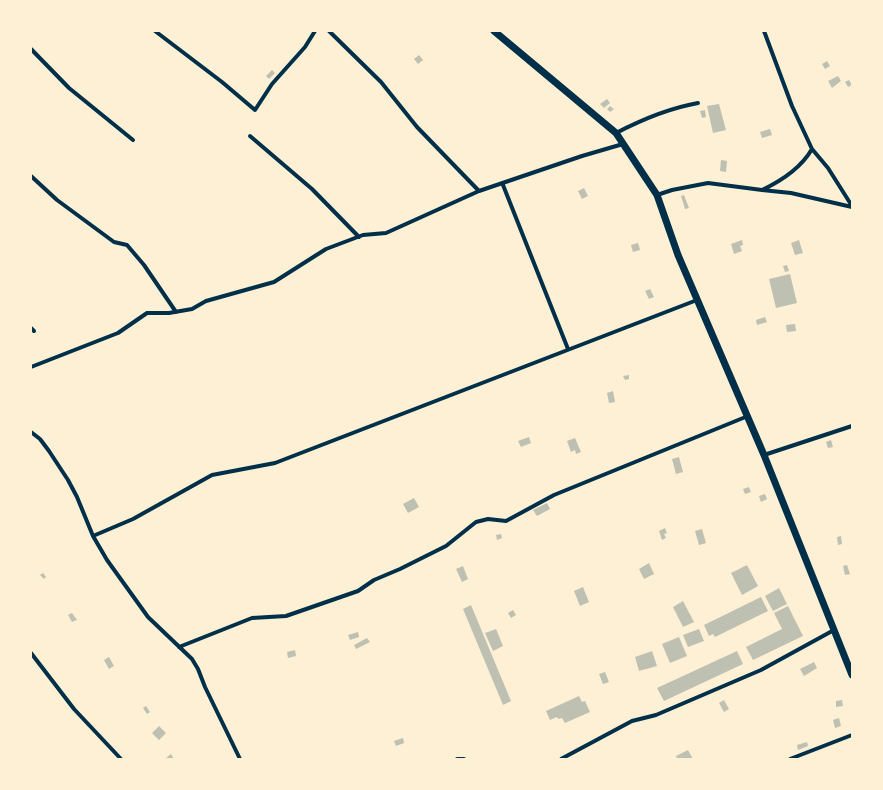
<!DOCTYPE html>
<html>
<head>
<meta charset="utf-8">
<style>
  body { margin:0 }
  #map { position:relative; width:883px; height:790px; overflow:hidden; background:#fdf0d5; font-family:Manrope,sans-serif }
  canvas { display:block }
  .frame { position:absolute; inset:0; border:32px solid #fdf0d5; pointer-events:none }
</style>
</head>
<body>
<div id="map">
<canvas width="883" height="790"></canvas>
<div class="frame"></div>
</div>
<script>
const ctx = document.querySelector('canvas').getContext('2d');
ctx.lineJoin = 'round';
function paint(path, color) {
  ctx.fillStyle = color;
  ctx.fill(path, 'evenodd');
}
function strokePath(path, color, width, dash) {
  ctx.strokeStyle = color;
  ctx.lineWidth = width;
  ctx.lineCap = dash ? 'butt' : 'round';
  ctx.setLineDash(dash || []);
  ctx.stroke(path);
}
const building = new Path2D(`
  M419,55L423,60L418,64L414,59Z
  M827,61L830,66L825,69L822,64Z
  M272,70L275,73L269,79L266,76Z
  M838,76L841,81L832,88L828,81Z
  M849,80L852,85L848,87L845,82Z
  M607,99L610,103L604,108L600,104Z
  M719,104L726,130L713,133L707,106Z
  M610,106L614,109L610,112L607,109Z
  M705,110L706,117L702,118L700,111Z
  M770,129L772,135L762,138L760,132Z
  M721,160L727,161L726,172L720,171Z
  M584,188L588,196L582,199L578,191Z
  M684,195L689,208L685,209L681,196Z
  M742,240L743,245L740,246L742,251L734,254L731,244Z
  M799,240L803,253L795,255L791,243Z
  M638,243L640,250L633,252L631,245Z
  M787,265L789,271L785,272L783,266Z
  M790,274L797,303L776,308L769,279Z
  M650,289L654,297L649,299L645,291Z
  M765,317L767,322L757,325L756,320Z
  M795,324L796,331L787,332L786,325Z
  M629,375V379L625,380L623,376Z
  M613,391L615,402L609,403L607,393Z
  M529,437L531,443L521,447L518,441Z
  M575,438L581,452L576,454L575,450L571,452L567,441Z
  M831,440L833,447L828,448L826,442Z
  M679,457L683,472L676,474L672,459Z
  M749,487L751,492L745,494L743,489Z
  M765,494L767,499L761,502L759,496Z
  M414,498L419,507L408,513L403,504Z
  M547,503L550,509L537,516L533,510Z
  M665,528L667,533L664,534L666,538L662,540L659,531Z
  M702,529L706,543L699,545L695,531Z
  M501,534L502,538L497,540L496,535Z
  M841,536L842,544L838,545L837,537Z
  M649,563L654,574L644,579L639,569Z
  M747,565L758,586L742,595L731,573Z
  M847,565L850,574L845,575L843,566Z
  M463,566L468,579L462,582L456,569Z
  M43,573L46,577L44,579L40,575Z
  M583,587L589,602L580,606L574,591Z
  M779,588L787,604L773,611L765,596Z
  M761,597L768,611L715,637L713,634L709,636L704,625Z
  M683,601L694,622L683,627L673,607Z
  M471,605L511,701L503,705L463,609Z
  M788,606L803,636L753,660L746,647L782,629L774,613Z
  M513,610L516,615L511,618L508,613Z
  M72,613L77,620L72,622L68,615Z
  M496,629L503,646L493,651L485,633Z
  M699,629L704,641L688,647L683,635Z
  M358,632L359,637L350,640L348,635Z
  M679,637L687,656L670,663L662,644Z
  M367,638L370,642L356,649L354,645Z
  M295,650L296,656L288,658L287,652Z
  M652,651L657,666L639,671L635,657Z
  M737,651L743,664L664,701L657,688Z
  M109,657L114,666L109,669L104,660Z
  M814,662L817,668L804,676L800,669Z
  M605,672L609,682L603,684L599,674Z
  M579,696L582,702L585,701L590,712L565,723L562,718L558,719L557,717L550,720L546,711Z
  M724,700L729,709L724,712L719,703Z
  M842,700L843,706L836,707V701Z
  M146,706L150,712L147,714L143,708Z
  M839,718L841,726L835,728L833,720Z
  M159,726L166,733L159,740L152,733Z
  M403,738L404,743L396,746L394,741Z
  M807,742L808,746L798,750L797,745Z
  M688,750L693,759H677L676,756Z
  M171,754L174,759H167L166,758Z`);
const minor = new Path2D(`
  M155,31L222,82L255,110L272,84L305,47L315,31
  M329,31L381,82L417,127L479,191
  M764,31L792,106L812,149
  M31,49L69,88L133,140
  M616,133C641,120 670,108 698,103
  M250,136L312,189L359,237
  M31,176L57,200L114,242L127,245L144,265L176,312
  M503,185L568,349
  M762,190L791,193L852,207
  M657,195L672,190L708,183L762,190C781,181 801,168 812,149L828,168L852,206
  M31,328L34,331
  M31,367L118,333L147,313H169L192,309L206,301L274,282L326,249L363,235L386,233L479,191L582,156L623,144
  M31,432L40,439L49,451L68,480L77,497L93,536L107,560L148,617L192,659L198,669L205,687L240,759
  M764,455L852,426
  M93,536L133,519L212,475L275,463L697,300
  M179,647L252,618L286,616L358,591L374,580L400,569L446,546L476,522L488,519L506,521L554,495L748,416
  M31,653L74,709L121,759
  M457,759H464
  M561,759L632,721L656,715L761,670L834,630
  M790,759L852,735`);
const secondary = new Path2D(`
  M494,31L616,133L657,195L678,255L764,455L852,675`);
paint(building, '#bec0b2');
strokePath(minor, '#003049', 4);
strokePath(secondary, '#003049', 7);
</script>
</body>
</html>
